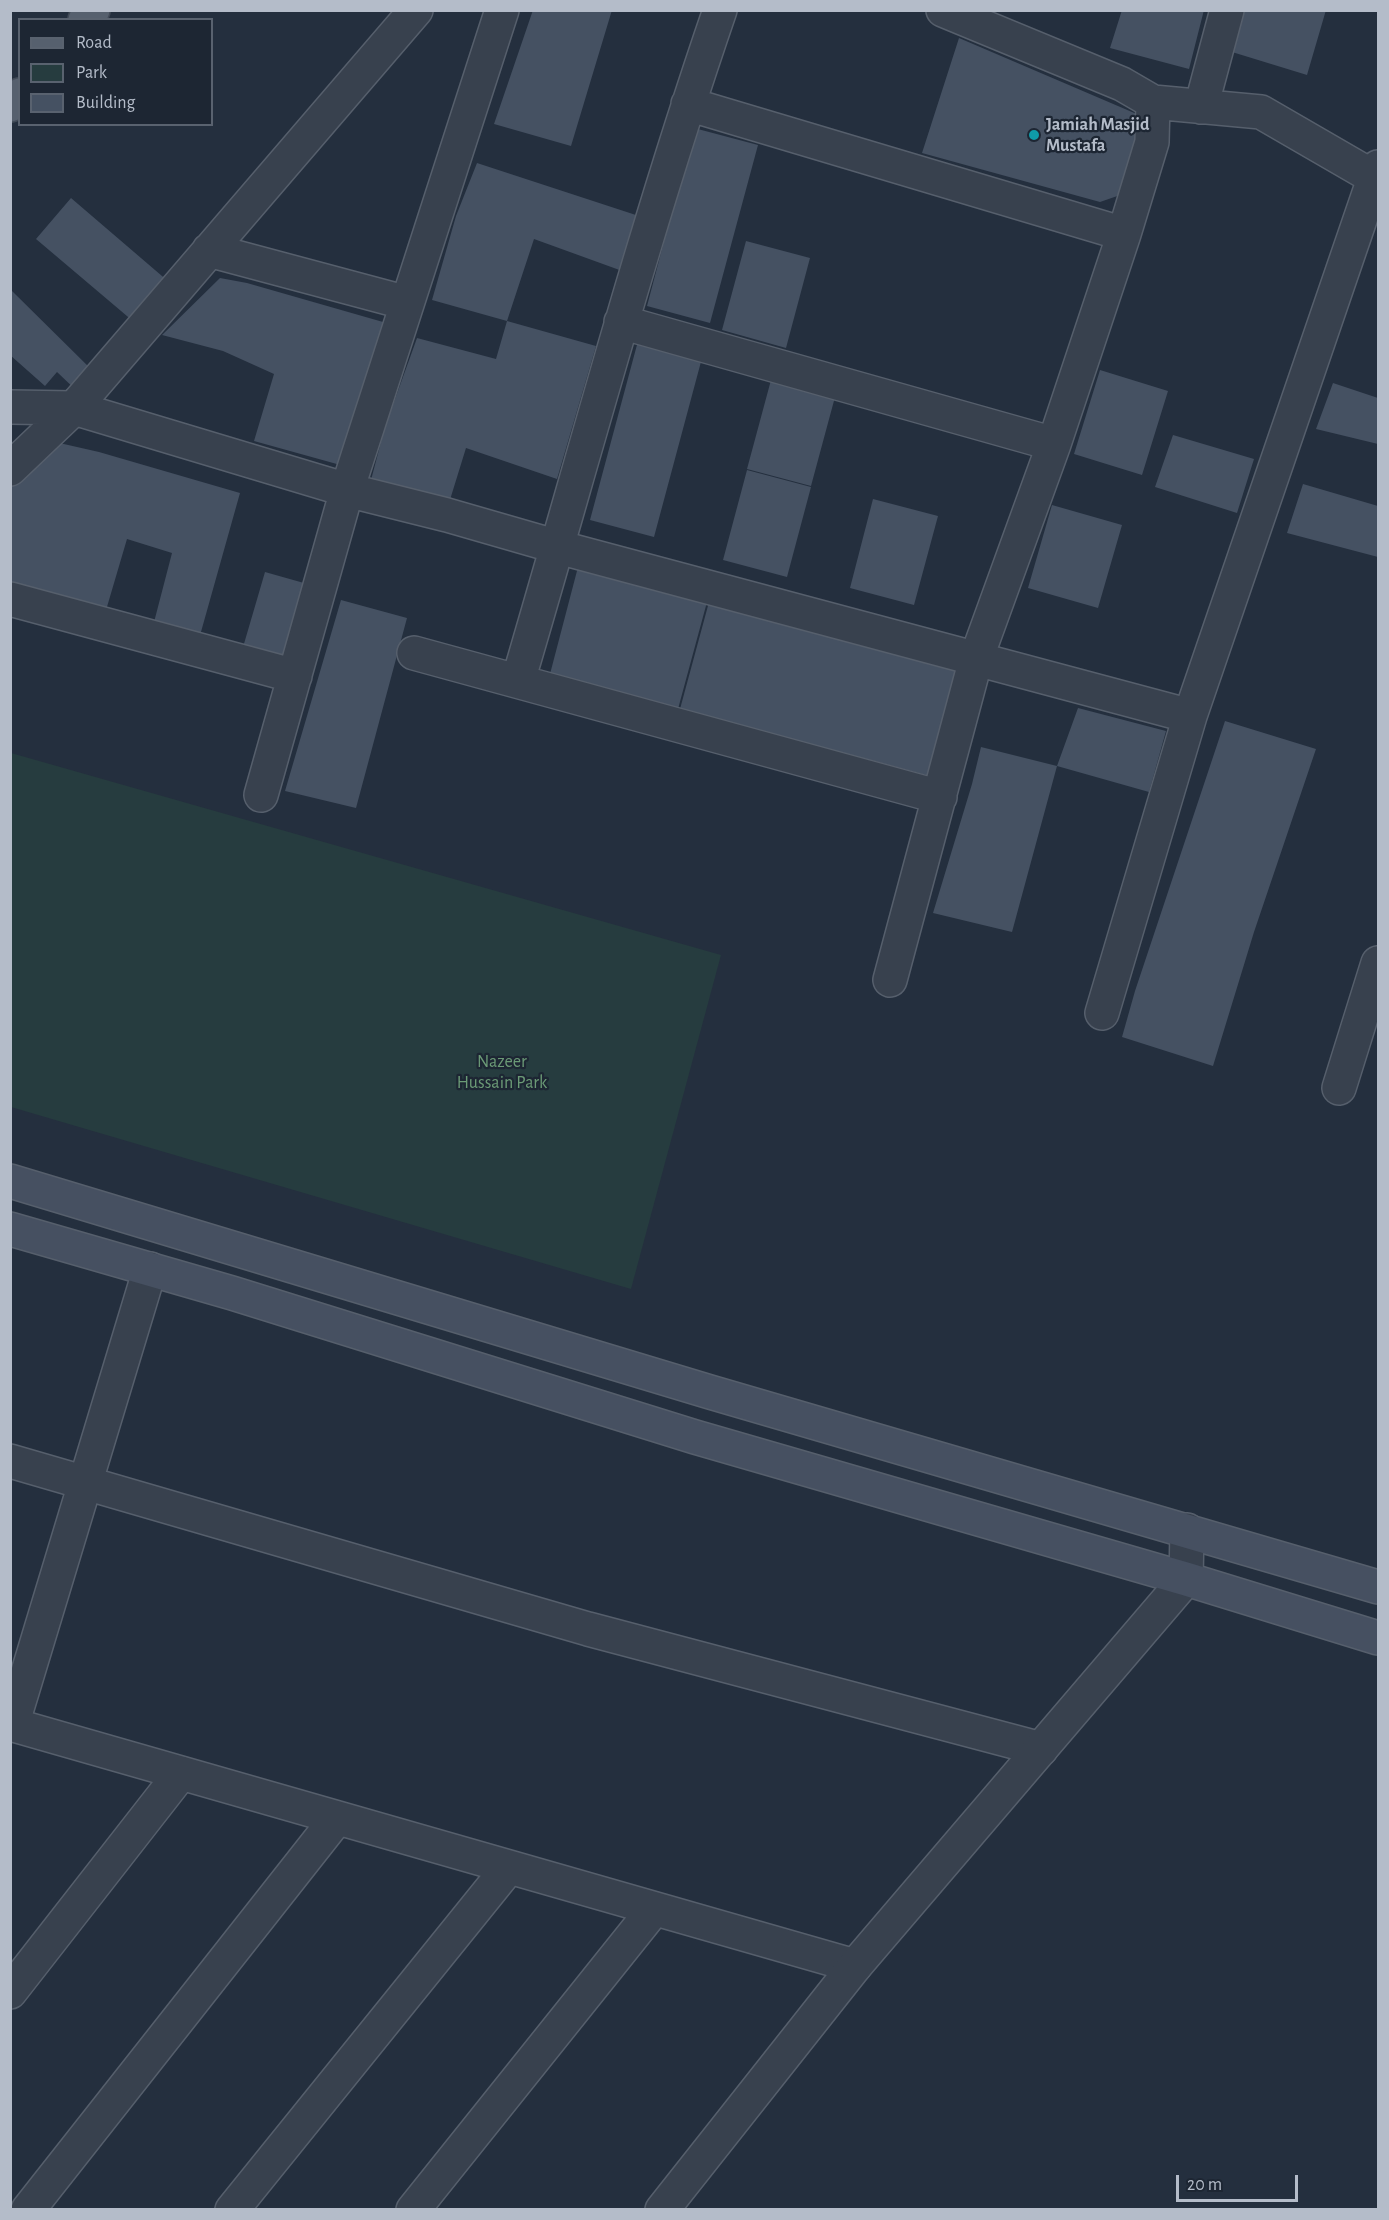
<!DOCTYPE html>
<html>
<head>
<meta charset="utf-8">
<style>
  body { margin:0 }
  #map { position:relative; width:1389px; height:2220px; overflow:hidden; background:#242f3e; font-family:"Alegreya Sans",sans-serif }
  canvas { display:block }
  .frame { position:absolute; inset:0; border:12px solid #b4bcc9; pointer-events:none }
  .legend { position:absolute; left:18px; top:18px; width:195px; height:108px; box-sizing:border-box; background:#1d2633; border:2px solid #59626f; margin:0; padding:8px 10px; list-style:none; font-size:18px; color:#b4bcc9 }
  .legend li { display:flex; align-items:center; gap:12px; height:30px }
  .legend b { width:30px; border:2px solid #59626f }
  .scale { position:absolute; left:1176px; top:2175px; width:122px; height:27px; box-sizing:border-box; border:3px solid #b4bcc9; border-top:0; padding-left:8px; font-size:18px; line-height:21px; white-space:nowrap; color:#b4bcc9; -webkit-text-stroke:4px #1d2633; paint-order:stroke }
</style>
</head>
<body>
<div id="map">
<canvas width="1389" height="2220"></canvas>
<div class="frame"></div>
<ul class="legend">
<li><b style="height:8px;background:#56606e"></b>Road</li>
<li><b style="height:16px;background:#263c3f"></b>Park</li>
<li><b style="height:16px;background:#455162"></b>Building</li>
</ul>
<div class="scale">20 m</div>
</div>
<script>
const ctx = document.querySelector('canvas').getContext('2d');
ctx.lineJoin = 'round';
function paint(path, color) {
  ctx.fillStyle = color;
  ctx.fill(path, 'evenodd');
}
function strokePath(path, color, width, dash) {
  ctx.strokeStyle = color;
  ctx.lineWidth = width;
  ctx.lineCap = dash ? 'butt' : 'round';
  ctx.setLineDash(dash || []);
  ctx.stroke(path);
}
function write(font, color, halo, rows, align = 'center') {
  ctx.font = font + ' "Alegreya Sans",sans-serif';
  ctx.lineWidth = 4.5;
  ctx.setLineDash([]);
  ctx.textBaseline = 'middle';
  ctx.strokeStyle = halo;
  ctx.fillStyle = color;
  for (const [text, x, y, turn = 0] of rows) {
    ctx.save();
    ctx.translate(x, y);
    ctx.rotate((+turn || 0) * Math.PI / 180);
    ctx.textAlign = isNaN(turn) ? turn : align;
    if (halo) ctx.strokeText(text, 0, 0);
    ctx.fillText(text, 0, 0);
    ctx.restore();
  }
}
const green = new Path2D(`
  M11,753L721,955L631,1289L11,1107Z`);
const building = new Path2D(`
  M533,10H612L571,146L494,124Z
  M1122,10H1204L1189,69L1110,48Z
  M1243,10H1326L1307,75L1232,52Z
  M959,38L1146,118L1126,193L1100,202L922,153Z
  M694,128L758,145L710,323L647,306Z
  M477,163L642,217L625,272L534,239L507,321L432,300L456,216Z
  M71,198L169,282L134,322L36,239Z
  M746,241L810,258L786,348L722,330Z
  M220,278L247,283L390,324L344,466L254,441L274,374L223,351L162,335Z
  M10,289L94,372L78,392L57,372L45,386L10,355Z
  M507,321L596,346L557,479L466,448L449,503L371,480L385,427L417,338L496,359Z
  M638,341L702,358L654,537L590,520Z
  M1100,370L1168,391L1142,475L1074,454Z
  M771,380L835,397L811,486L747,469Z
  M1333,383L1378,398V444L1316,429Z
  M1173,435L1254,459L1237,513L1155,487Z
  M55,442L99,452L240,493L199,639L153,626L172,553L127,539L104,617L10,595V486Z
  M747,470L811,487L787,577L723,560Z
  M1303,484L1378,506V557L1287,533Z
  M873,499L938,516L914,605L850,588Z
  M1052,505L1122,525L1098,608L1028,588Z
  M578,567L707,602L678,709L550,674Z
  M265,572L311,585L289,667L241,654Z
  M341,600L407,618L356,808L285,791Z
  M709,602L966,671L937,778L680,709Z
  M1078,708L1166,731L1149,792L1057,766L1012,932L933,913L972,784L981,747L1057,766Z
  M1225,721L1316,749L1254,932L1213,1066L1122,1037L1135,991Z`);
const minor = new Path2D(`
  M943,10L1122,84L1153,102L1261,112L1375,178
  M688,104L1124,234
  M1201,107L1227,10
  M209,250L407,303
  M621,322L1054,444
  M10,407L74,408L347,490L447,515L558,547L1190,716
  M10,469L74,408L416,10
  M10,599L295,676
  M414,653L940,797
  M518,681C584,457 644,231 720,10
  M261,795L347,490L502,10
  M890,980L976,659L1054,444L1124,234L1152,142L1153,102
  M1102,1013L1190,716L1378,167
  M1339,1088L1378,963
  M10,1461L588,1629L1041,1749
  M10,1724L855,1966
  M12,1725L150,1269
  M10,1992L181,1773
  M28,2210L337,1818
  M232,2210L509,1867
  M413,2210L654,1909`);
const tertiary = new Path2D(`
  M662,2210L855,1966L1186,1579L1187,1530`);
const secondary = new Path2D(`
  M10,1181L710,1392L1378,1587
  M10,1229L232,1293L695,1437L1186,1579L1378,1638`);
const primary = new Path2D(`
  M85,20L93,10
  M10,105L20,95`);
const markers = [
  [1034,135,6,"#0f9aa8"]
];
const poiNames = [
  ["Jamiah Masjid",1046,125],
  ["Mustafa",1046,146]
];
const parkNames = [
  ["Nazeer",502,1062],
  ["Hussain Park",502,1083]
];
paint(green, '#263c3f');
paint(building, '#455162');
strokePath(minor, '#565f6c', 36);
strokePath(tertiary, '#565f6c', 36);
strokePath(secondary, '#565f6c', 36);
strokePath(primary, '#414a57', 36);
strokePath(minor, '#38414e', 33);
strokePath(tertiary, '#38414e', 33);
strokePath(secondary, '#465061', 33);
strokePath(primary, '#56606e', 33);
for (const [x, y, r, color] of markers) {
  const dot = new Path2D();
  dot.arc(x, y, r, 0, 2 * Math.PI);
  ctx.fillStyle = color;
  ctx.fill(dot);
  strokePath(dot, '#1d2633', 2);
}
write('bold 18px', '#b4bcc9', '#1d2633', poiNames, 'left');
write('18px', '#6b9a76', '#1d2633', parkNames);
</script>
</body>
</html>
